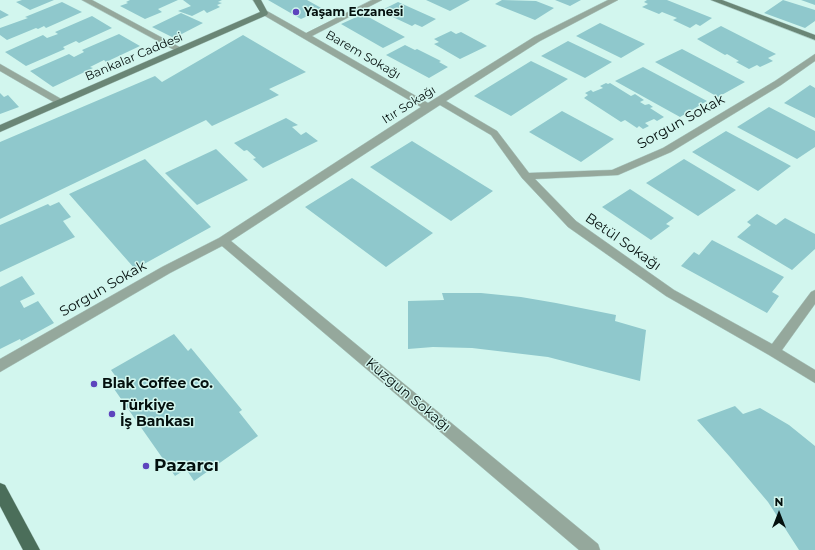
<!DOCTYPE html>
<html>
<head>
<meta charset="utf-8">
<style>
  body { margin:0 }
  #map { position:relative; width:815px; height:550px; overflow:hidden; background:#d2f6ee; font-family:Montserrat,sans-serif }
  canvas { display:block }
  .north { position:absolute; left:759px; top:494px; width:40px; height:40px; -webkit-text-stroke:3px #d2f6ee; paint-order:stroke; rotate:0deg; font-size:11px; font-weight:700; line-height:16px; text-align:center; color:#04100e }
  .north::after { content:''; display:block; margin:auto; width:14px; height:18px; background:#04100e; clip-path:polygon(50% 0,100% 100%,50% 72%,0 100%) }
</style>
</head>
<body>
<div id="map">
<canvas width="815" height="550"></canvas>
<div class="north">N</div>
</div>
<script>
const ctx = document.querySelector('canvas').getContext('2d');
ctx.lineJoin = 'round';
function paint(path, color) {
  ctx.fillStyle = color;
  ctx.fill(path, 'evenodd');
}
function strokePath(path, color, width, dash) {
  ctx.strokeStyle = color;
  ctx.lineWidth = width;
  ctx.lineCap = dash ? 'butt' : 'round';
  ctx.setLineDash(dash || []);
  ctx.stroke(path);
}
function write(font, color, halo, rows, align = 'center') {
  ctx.font = font + ' Montserrat,sans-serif';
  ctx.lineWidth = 3;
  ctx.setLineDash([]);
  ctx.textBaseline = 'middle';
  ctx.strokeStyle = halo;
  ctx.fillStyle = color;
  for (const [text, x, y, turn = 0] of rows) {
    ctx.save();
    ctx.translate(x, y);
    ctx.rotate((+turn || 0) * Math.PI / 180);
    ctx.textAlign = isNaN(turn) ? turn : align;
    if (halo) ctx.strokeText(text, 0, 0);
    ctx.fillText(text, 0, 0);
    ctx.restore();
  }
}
const building = new Path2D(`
  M22,0H54L30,10L16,2Z
  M130,0H178L158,9L162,12L145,19L120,6L128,3L126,2Z
  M183,0H222L218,2L222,3L217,5L220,7L207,13L204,10L192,16L178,11L191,6Z
  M268,0H307L323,9L301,19Z
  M426,0H470L450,11Z
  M502,0L536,1L554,8L535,20L495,4Z
  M555,0H581L570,6Z
  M647,0H667L712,18L700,26L696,24L690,28L673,20L677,18L662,12L659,14L642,7L648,4L644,2Z
  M783,0L815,10V21L805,28L764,13Z
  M801,0H815V5Z
  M62,2L82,12L46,28L44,26L38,29L36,28L7,40L0,35V28L28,18L25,17Z
  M398,2L436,19L422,27L415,24L412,26L380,11Z
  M0,10L9,15L0,19Z
  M181,13L203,23L174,38L152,27Z
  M363,14L405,37L383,48L341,24Z
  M92,16L112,28L79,43L76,41L63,47L65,49L26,66L5,52L43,35L47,38L58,34L55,32Z
  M600,23L645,44L621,58L576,36Z
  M721,26L776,54L768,58L773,61L760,67L757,65L749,69L736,62L739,61L727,54L725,55L697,39Z
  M451,31L456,34L461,32L487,46L460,59L434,44L439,42L434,39Z
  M119,34L140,46L106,62L104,60L90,67L93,68L53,87L30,71L69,54L74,57L84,52L82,50Z
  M243,35L306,72L269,89L279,95L212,126L206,120L0,219V142L155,76L162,82Z
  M568,41L612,62L585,78L541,56Z
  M405,45L415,50L417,49L441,61L439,62L448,67L429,78L386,55Z
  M682,49L745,82L718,97L655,62Z
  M531,61L568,79L511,116L474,96Z
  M643,67L707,101L680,117L615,81Z
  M606,83L608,84L610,83L631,96L635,94L644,100L640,102L645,105L649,104L653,107L650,108L664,117L657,121L654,119L645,123L649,126L643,129L639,126L637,128L625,120L621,122L584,98L588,95L585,93L591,90L593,92L603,88L600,86Z
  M810,85L815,88V118L784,103Z
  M0,93L4,97L8,95L19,107L0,114Z
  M769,107L815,131V147L797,159L737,127Z
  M562,111L614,139L581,162L529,132Z
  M286,118L298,125L292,127L301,135L306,132L318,141L263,168L253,159L256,158L247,150L244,151L234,143Z
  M726,131L791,166L758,191L692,152Z
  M412,141L493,191L451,221L370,167Z
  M216,149L248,180L197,205L165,173Z
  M145,159L211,227L135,269L69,194Z
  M684,159L736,190L698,216L646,183Z
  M352,178L433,233L386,267L305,207Z
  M630,189L674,218L666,224L670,226L651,240L602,207Z
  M59,202L71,217L63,221L75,237L0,272V225L48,204L50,206Z
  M757,214L776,225L785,218L815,234V249L792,270L737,237L751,225L747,222Z
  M712,240L784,277L772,292L779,296L767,313L681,266L694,252L699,255Z
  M22,276L35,294L20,301L24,308L38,301L54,323L21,341L20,339L0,349V287Z
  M442,293H481L521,297L556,303L616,315L615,321L646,330L640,381L548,357L472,348L433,347L408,349V301L444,300Z
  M174,334L188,351L191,348L242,410L239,412L258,436L194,481L186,469L175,476L112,386L119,381L111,370Z
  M735,406L743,414L760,408L789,425L815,446V550H799L768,502L730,457L697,420Z`);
const street = new Path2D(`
  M82,0H92L185,50L181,53L178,52Z
  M372,0H382L312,36L428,103L534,37L608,0H618L540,41L446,101L497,131L529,173L612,170L663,148L775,81L815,54V61L781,85L671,152L618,175L535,179L576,221L674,290L772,344L811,292L815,290V304L782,350L815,370V383L769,355L666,296L568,227L522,178L491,135L440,105L231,241L598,544L600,550H579L222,246L170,273L0,372V359L162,267L219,238L421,107L260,13L264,11H267L306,33Z
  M0,64L63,100L65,102L63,104H57L0,71Z`);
const secondary = new Path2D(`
  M253,0H261L268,13L267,15L0,132V125L260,12Z
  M711,0H722L815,35V40Z`);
const primary = new Path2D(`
  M0,483L5,485L40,550H23L0,506Z`);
const markers = [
  [296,12,4,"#5d44bd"],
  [94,384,4,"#5d44bd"],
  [112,414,4,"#5d44bd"],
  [146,466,4,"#5d44bd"]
];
const farPoinames = [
  ["Yaşam Eczanesi",304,12]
];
const farStreetnames = [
  ["Barem Sokağı",363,55,30],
  ["Bankalar Caddesi",134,57,-23],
  ["Itır Sokağı",409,105,-32]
];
const streetNames = [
  ["Sorgun Sokak",681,122,-29],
  ["Betül Sokağı",623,242,35],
  ["Sorgun Sokak",103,289,-30],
  ["Kuzgun Sokağı",408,395,40]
];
const poiNames = [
  ["Blak Coffee Co.",102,384],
  ["Türkiye",120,406],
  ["İş Bankası",120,422]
];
const nearPoinames = [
  ["Pazarcı",154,466]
];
paint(building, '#8fc8cc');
strokePath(street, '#b1d1ca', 1);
strokePath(secondary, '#b1d1ca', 1);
strokePath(primary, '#b1d1ca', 1);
paint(street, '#95a89c');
paint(secondary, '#6a8676');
paint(primary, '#4b6e5a');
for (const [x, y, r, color] of markers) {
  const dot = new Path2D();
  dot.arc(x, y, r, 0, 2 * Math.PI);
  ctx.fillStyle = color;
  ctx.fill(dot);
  strokePath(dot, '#d2f6ee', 1.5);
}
write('bold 12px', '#04100e', '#d2f6ee', farPoinames, 'left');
write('12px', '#04100e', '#d2f6ee', farStreetnames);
write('14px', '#04100e', '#d2f6ee', streetNames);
write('bold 14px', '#04100e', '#d2f6ee', poiNames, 'left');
write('bold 17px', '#04100e', '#d2f6ee', nearPoinames, 'left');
</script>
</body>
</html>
